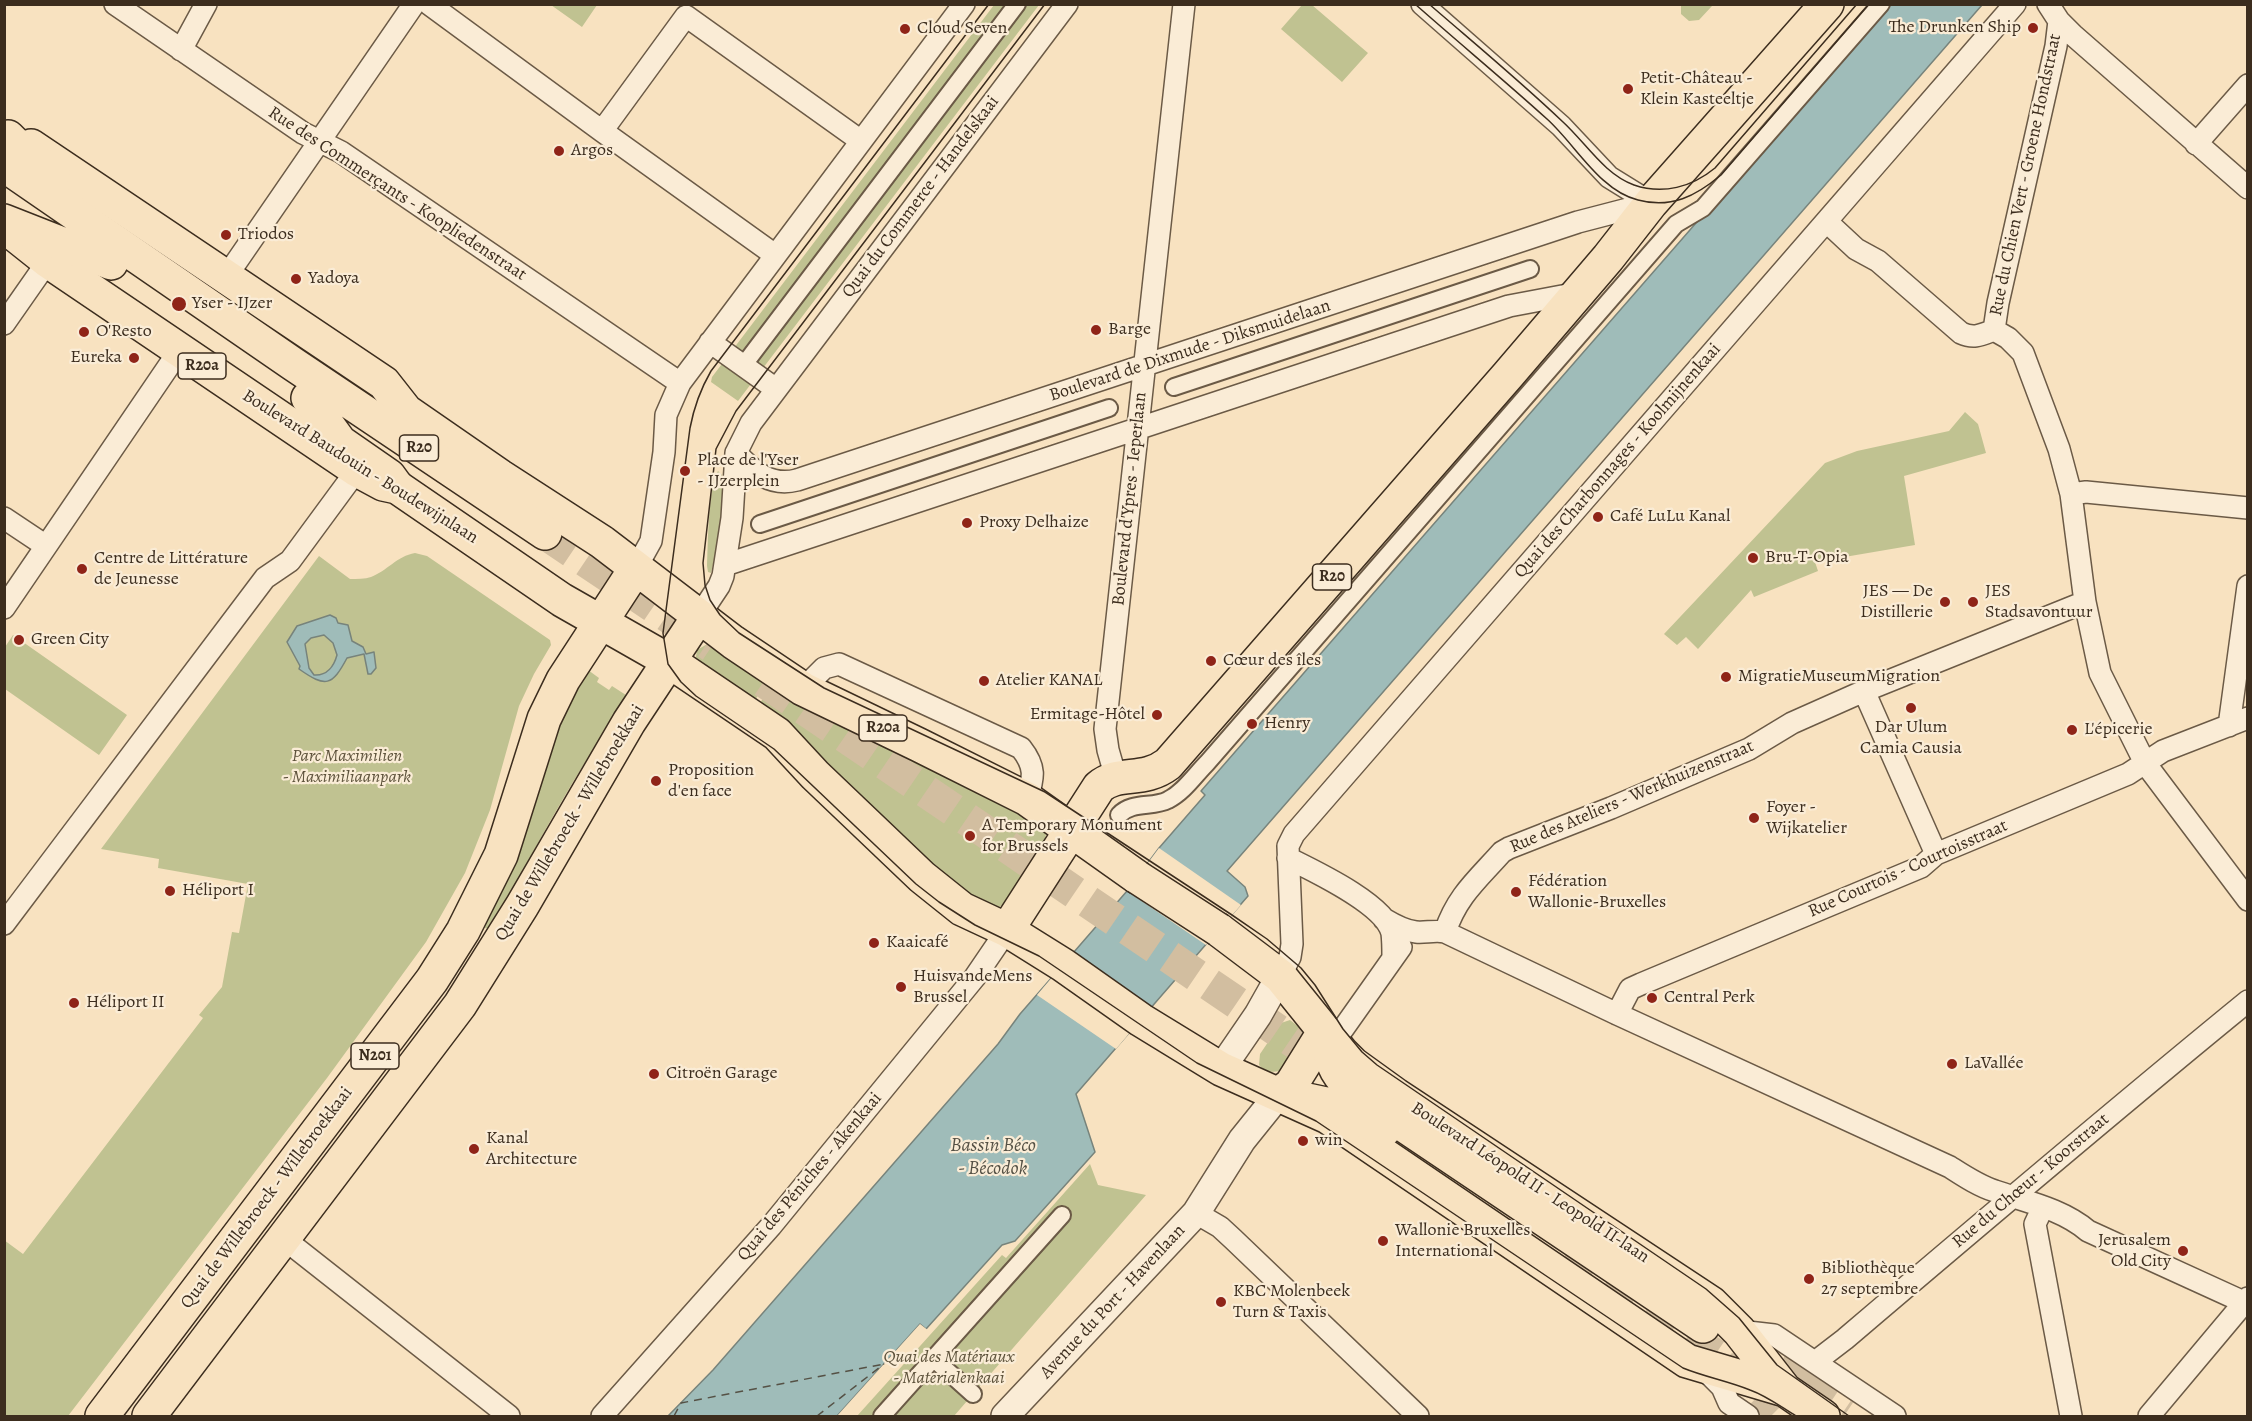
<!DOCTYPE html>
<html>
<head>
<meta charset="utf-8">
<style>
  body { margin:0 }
  #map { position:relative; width:2252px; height:1421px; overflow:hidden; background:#f8e2c0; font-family:Alegreya,serif }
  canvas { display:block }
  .frame { position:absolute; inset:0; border:6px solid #3c2d1e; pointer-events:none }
</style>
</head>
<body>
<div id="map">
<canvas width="2252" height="1421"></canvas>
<div class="frame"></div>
</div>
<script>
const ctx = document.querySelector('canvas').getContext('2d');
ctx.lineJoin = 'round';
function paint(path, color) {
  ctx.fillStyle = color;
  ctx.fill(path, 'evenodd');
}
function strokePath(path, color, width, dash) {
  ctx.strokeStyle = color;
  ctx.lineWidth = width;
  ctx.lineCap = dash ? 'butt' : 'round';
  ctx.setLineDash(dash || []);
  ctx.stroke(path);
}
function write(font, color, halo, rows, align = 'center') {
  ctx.font = font + ' Alegreya,serif';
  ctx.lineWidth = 4.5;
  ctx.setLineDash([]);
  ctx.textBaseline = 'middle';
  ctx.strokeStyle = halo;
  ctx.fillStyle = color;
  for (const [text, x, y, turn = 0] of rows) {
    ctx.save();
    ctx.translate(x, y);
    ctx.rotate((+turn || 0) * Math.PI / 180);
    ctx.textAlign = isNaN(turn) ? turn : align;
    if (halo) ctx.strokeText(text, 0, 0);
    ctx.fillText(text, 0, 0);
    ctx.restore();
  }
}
const green = new Path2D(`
  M551,5H597L582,27Z
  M994,5H1039L738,401L711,382L712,377Z
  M1302,5H1312L1368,53L1342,82L1281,29Z
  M1681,5L1712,4V6L1699,20L1689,21L1681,14Z
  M1965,412L1978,424L1986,453L1904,476L1915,545L1815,562L1818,571L1754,597L1751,590L1698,649L1686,637L1677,645L1664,634L1825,463L1857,451L1949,431Z
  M718,471L722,475L724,516L711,573L708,572L707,566C708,546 708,486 718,471Z
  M415,553L427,556L550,640L551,645L534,674L519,706L490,810L465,873L426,942L327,1078L68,1416H5L4,1240L23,1254L203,1018L199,1015L222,987L232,932L239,933L248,884L158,868L159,859L101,849L319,556L350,579C357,579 365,579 371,577C387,571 397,556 415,553Z
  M13,635L127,715L99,755L5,689V647Z
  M709,643L1010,800L1047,829L1044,844L1004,904L998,908L958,890L760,703L764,697L759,694L755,700L695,663L697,650Z
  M588,670L599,678L597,682L609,690L612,686L629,697C575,771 535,849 491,929L485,928L484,922L561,714Z
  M1290,1020L1299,1027L1312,1054C1297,1063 1274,1082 1259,1065L1260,1054L1281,1023Z
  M1090,1164L1098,1185L1146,1195L954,1416H857L1002,1255L1006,1258Z`);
const water = new Path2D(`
  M1886,5H1982L1227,871L1245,887L1248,896L1076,1094L1095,1152L1015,1241L1002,1245L926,1329L920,1324L837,1416H668L713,1370L998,1044L1020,1014L1127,891L1159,848L1205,795L1201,791Z
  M330,615L336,618L338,623L348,625L352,641L363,647L366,654L374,652L376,668L371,674H368L364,654L347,658C332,686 326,688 299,669L300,666L287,642L297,626ZM324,635L333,643L337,655C334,666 327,676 314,675L309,668L305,644L311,638Z`);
const pier = new Path2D(`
  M1159,848L1241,905L1206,945L1127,891Z
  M1071,955L1150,1009L1116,1049L1037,995Z
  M920,1324L929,1331L925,1332L920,1328L841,1416H837Z`);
const ferry = new Path2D(`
  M674,1416L681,1403L884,1364
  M817,1416L884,1364`);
const trunkTunnel = new Path2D(`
  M545,533L712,646
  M764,681L1334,1069
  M1566,1254L1744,1375
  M1738,1340L1812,1371L1834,1387
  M1720,1365L1771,1416
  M1801,1387L1844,1416`);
const pedestrian = new Path2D(`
  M746,362L1017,4
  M1174,387L1530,269
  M760,524L1109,408
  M1119,815C1132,801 1153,808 1168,800C1184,792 1195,775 1207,763L1676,224L1703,208L1881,4
  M934,1359L973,1394
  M882,1416L1062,1215`);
const minor = new Path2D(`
  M115,4L303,133L341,152L680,383
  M429,4L602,131L775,255
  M1422,4L1561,126L1609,177L1651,203
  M2048,4L2059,21L2073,35L2248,188
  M181,50L206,4
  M602,131L686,16L861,141
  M2196,144L2248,85
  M1827,222L1856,249L1878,261L1961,333C1974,339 1981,335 1994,330
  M226,277L414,4
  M4,324L48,261
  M1994,330L2008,338L2023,353L2059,449L2071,494L2085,602L2100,673L2145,763L2248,900
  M1994,330L1998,303L2056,46L2059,21
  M710,342L776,389
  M736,453C753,471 770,487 797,480L1578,222L1651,203
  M2071,494L2086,492L2248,508
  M4,518L46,546
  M725,565L1509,306L1578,293
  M636,568L651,541L664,452L666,415L680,383L964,4
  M4,608L179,351
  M699,616L719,586L723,576L732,518L736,453L751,423L1067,4
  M803,689L824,668L839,664L1021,748C1036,767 1034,777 1027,799
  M1864,691L1936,854
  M2229,726L2248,586
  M1116,778L1108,750L1105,729L1184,4
  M1288,858C1314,871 1385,904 1392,933C1393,941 1393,949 1393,957
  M1384,919C1394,925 1405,931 1416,932C1425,933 1435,930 1445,932L1617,1014L1950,1167C1964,1176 1979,1186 1995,1191C2027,1202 2062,1209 2088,1231L2248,1304
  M4,924L265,578L290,561L357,470
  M1445,932C1457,896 1477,880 1502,852L1509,848L1611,808L1749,749L1792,723L1864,691L2085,602
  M1280,976L1290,957L1292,944L1288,846L1294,834L2015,4
  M1617,1014L1630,989L1641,984L1921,867L1936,854L2128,774L2163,751L2248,718
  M1324,1032L1343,1029L1401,947
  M2043,1207L2035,1224L2071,1416
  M1196,1213L1220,1227L1233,1239L1418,1416
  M283,1238L509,1416
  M1739,1331L1774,1335L1895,1416
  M1815,1362L1845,1339C1979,1225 2112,1112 2248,1001
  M1704,1369L1722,1387L1729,1403L1748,1416
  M602,1416L771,1226L975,977L1007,930
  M2149,1416L2248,1298`);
const tertiary = new Path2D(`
  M1221,1069L1258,1015L1280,976
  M1005,1416L1196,1213L1242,1140L1279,1094`);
const primary = new Path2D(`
  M31,146L384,383L406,411L500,476L602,542L733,642L803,689L919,745L1027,799L1137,877
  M4,226L48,261L357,470L383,484L397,487L562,600L669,661L777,734L815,775L922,877L962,909L1007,930L1063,965L1141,1020L1221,1069L1328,1117L1687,1361L1785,1390
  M1007,930L1099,787C1119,770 1143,783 1168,764L1508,375L1608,258L1651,203L1827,4
  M1219,930L1280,976L1342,1053L1353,1064L1396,1095L1711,1303L1739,1331L1785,1390L1823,1416
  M1279,1094L1291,1085L1324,1032
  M102,1416L432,980L463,931L501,855L544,719L563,680L636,568
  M149,1416L460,1005L522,906L629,722L699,616`);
const trunk = new Path2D(`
  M8,137L23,152L53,173
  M4,165L293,364L545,533
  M4,221L111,263
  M308,398L340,442L389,476L397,487
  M1324,1032C1333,1064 1333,1073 1359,1095L1703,1326
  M1279,1094L1326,1104L1384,1130`);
const tram = new Path2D(`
  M989,4L711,371C700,390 694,407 690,428L663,633L668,664L681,682L696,696L774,749L916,884L939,902L975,925L1039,956L1197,1063L1316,1121L1683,1368C1705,1377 1728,1381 1750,1390C1767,1396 1781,1407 1796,1416
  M1045,4L736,411L716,449L703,563L705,585L710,600L720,615L739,633L824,688L1045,792L1232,915L1267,939L1301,968L1315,985L1343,1029L1362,1052L1377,1065L1706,1289L1739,1318L1777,1365L1849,1416
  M1415,4C1459,43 1504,80 1547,119C1575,144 1600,191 1638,200C1671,209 1696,196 1721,175L1869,4
  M1429,4C1474,43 1520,81 1563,122C1586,143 1604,174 1634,185C1663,195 1692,187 1715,168L1857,4`);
const primaryBridge = new Path2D(`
  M1137,877L1219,930`);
const markers = [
  [2033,28,6,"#8f2418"],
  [905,29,6,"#8f2418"],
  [1628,89,6,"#8f2418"],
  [559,151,6,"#8f2418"],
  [226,235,6,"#8f2418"],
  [296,279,6,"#8f2418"],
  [179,304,8,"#8f2418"],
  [1096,330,6,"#8f2418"],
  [84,332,6,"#8f2418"],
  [134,358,6,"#8f2418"],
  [685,471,6,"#8f2418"],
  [1598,517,6,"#8f2418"],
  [967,523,6,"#8f2418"],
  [1753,558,6,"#8f2418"],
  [82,569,6,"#8f2418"],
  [1945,602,6,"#8f2418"],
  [1973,602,6,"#8f2418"],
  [19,640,6,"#8f2418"],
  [1211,661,6,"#8f2418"],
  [1726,677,6,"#8f2418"],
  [984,681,6,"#8f2418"],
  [1911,708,6,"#8f2418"],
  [1157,715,6,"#8f2418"],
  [1252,724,6,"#8f2418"],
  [2072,730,6,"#8f2418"],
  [656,781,6,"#8f2418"],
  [1754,818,6,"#8f2418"],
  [970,836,6,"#8f2418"],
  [170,891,6,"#8f2418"],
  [1516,892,6,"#8f2418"],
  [874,943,6,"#8f2418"],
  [901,987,6,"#8f2418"],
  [1652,998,6,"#8f2418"],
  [74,1003,6,"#8f2418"],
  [1952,1064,6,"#8f2418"],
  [654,1074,6,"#8f2418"],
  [1303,1141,6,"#8f2418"],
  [474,1149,6,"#8f2418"],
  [1383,1241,6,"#8f2418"],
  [2183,1251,6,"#8f2418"],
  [1809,1279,6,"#8f2418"],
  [1221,1302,6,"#8f2418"]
];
const shields = [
  [202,366,48],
  [419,448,39],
  [1332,577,39],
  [883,728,48],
  [375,1056,48]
];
const shieldNames = [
  ["R20a",202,366],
  ["R20",419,448],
  ["R20",1332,577],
  ["R20a",883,728],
  ["N201",375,1056]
];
const poiNames = [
  ["The Drunken Ship",2021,28,"right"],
  ["Cloud Seven",917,29],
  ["Petit-Château -",1640,79],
  ["Klein Kasteeltje",1640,100],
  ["Argos",571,151],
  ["Triodos",238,235],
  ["Yadoya",308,279],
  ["Yser - IJzer",192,304],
  ["Barge",1108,330],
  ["O'Resto",96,332],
  ["Eureka",122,358,"right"],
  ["Place de l'Yser",697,461],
  ["- IJzerplein",697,482],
  ["Café LuLu Kanal",1610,517],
  ["Proxy Delhaize",979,523],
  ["Bru-T-Opia",1765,558],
  ["Centre de Littérature",94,559],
  ["de Jeunesse",94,580],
  ["JES — De",1933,592,"right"],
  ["Distillerie",1933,613,"right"],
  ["JES",1985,592],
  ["Stadsavontuur",1985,613],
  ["Green City",31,640],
  ["Cœur des îles",1223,661],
  ["MigratieMuseumMigration",1738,677],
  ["Atelier KANAL",996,681],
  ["Ermitage-Hôtel",1145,715,"right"],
  ["Henry",1264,724],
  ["Dar Ulum",1911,728,"center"],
  ["Camia Causia",1911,749,"center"],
  ["L'épicerie",2084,730],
  ["Proposition",668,771],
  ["d'en face",668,792],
  ["Foyer -",1766,808],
  ["Wijkatelier",1766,829],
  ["A Temporary Monument",982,826],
  ["for Brussels",982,847],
  ["Fédération",1528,882],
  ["Wallonie-Bruxelles",1528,903],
  ["Héliport I",182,891],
  ["Kaaicafé",886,943],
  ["HuisvandeMens",913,977],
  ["Brussel",913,998],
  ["Central Perk",1664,998],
  ["Héliport II",86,1003],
  ["LaVallée",1964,1064],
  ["Citroën Garage",666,1074],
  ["Kanal",486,1139],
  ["Architecture",486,1160],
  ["win",1315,1141],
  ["Wallonie Bruxelles",1395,1231],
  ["International",1395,1252],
  ["Jerusalem",2171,1241,"right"],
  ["Old City",2171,1262,"right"],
  ["Bibliothèque",1821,1269],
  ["27 septembre",1821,1290],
  ["KBC Molenbeek",1233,1292],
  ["Turn & Taxis",1233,1313]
];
const streetNames = [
  ["Rue du Chien Vert - Groene Hondstraat",2026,175,-78],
  ["Rue des Commerçants - Koopliedenstraat",397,194,33],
  ["Quai du Commerce - Handelskaai",921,197,-53],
  ["Boulevard de Dixmude - Diksmuidelaan",1190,351,-18],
  ["Quai des Charbonnages - Koolmijnenkaai",1618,461,-49],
  ["Boulevard Baudouin - Boudewijnlaan",360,467,32],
  ["Boulevard d'Ypres - Ieperlaan",1130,499,-84],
  ["Rue des Ateliers - Werkhuizenstraat",1632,797,-23],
  ["Quai de Willebroeck - Willebroekkaai",570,823,-59],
  ["Rue Courtois - Courtoisstraat",1908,869,-24],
  ["Quai des Péniches - Akenkaai",810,1177,-50],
  ["Rue du Chœur - Koorstraat",2031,1181,-40],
  ["Boulevard Léopold II - Leopold II-laan",1530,1183,33],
  ["Quai de Willebroeck - Willebroekkaai",267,1198,-53],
  ["Avenue du Port - Havenlaan",1113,1302,-47]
];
const parkNames = [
  ["Parc Maximilien",347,757],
  ["- Maximiliaanpark",347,778],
  ["Quai des Matériaux",949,1358],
  ["- Materialenkaai",949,1379]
];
const waterNames = [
  ["Bassin Béco",993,1146],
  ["- Bécodok",993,1169]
];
paint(green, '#c0c291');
paint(water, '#9fbcb9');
strokePath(water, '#77837b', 1.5);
paint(pier, '#f8e2c0');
strokePath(ferry, '#555145', 1.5, [8, 6]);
strokePath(trunkTunnel, '#d2bea0', 33, [33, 16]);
strokePath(pedestrian, '#6b5a46', 20);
strokePath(minor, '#6b5a46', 24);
strokePath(tertiary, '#6b5a46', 30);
strokePath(primary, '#3c2d1e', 36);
strokePath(trunk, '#3c2d1e', 36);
strokePath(pedestrian, '#faecd6', 16);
strokePath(minor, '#faecd6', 21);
strokePath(tertiary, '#faecd6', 27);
strokePath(primary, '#f8e2c0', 33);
strokePath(trunk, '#f8e2c0', 33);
strokePath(tram, '#3c2d1e', 1.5);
strokePath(primaryBridge, '#3c2d1e', 36, []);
strokePath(primaryBridge, '#f8e2c0', 33);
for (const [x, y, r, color] of markers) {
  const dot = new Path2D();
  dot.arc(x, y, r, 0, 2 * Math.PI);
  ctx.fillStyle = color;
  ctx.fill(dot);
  strokePath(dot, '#faecd6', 2);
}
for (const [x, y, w] of shields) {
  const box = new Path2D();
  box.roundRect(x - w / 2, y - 13, w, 26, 4.5);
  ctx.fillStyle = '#faecd6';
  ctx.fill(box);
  strokePath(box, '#3c2d1e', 1.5);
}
write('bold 16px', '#3c2d1e', null, shieldNames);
write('18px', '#3c2d1e', '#faecd6', poiNames, 'left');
write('18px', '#3c2d1e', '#faecd6', streetNames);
write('italic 18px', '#5d523b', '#faecd6', parkNames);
write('italic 20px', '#555145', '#faecd6', waterNames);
</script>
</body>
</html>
